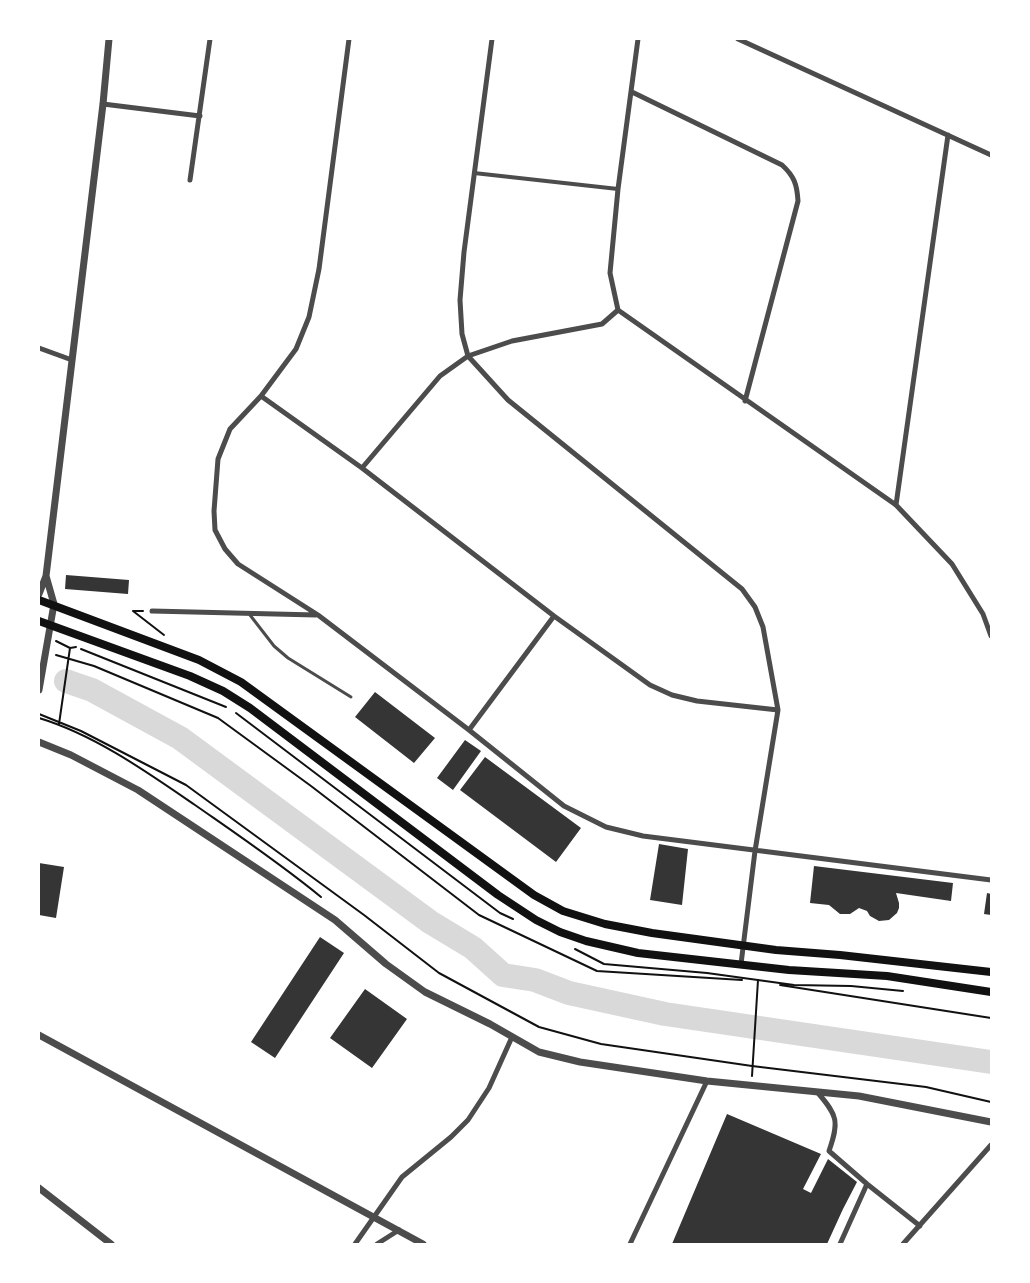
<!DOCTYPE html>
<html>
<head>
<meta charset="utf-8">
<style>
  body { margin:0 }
  #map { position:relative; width:1030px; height:1283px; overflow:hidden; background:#fff; font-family:Manrope,sans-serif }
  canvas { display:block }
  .frame { position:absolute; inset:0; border:40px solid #fff; pointer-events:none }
</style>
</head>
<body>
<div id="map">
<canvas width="1030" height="1283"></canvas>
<div class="frame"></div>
</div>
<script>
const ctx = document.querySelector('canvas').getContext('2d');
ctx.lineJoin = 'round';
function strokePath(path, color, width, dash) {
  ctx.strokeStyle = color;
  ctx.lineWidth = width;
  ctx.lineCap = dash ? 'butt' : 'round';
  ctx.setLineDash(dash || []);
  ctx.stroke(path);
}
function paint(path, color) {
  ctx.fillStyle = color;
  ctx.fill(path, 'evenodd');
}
const river = new Path2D(`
  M66,681L92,690L180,738L430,922L473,948L503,975L535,980L569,993L665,1014L991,1062`);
const building = new Path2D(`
  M66,575L129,580L128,594L65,589Z
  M375,692L435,738L414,763L355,717Z
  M465,740L481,751L453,790L437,778Z
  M485,757L581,828L556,862L460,790Z
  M659,844L688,849L682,905L650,900Z
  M39,863L64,867L56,918L39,915Z
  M814,866L953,883L951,901L896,893L899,903V908L897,913L889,920L879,921L870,916L867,911L859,908L850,914H840L829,905L810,903Z
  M987,893L991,894V915L984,914Z
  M320,937L344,953L275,1058L251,1042Z
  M365,989L407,1019L372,1068L330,1038Z
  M727,1114L821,1154L803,1189L811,1193L828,1159L857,1182L843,1209L827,1244H672Z`);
const path = new Path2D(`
  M143,611H133L164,635
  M56,641L70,648
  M81,649L226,707
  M56,655L94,666L218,718L311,786L479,915L597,971L742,980
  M236,713L500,913L513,919
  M39,714L81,731L186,785L364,915L439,973L539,1027L601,1044L752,1066L926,1087L991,1102
  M39,718C95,735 147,772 195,805C238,835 281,864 321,897
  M59,724L70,648L76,647
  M575,949L604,964L707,973L794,985L851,986L903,991
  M780,985L991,1018
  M752,1076L758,980`);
const service = new Path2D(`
  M250,615L274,646L288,658L351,697`);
const pedestrian = new Path2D(`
  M474,173L618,189`);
const minor = new Path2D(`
  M349,39L319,269L309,317L296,349L261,396L230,429L218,459L214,511L215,530L225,549L238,564L318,615L469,730L564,806L606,827L643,836L991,880
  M492,39L464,252L460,300L462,334L468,356L508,400L742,589L755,607L763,627L778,710L755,851L741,964
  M738,39L991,155
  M632,92L782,165C794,176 797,184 798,201L745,401
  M103,104L200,116
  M190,180L210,39
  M618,310L896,505L952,564L983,614L991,636
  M618,310L610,273L618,189L638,39
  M39,348L72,360
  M261,396L362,468L554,616L650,685L672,695L697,701L778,710
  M362,468L440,376L468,356L512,341L602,324L618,310
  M896,505L948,135
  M152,611L316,615
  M469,730L554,616
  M818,1093C838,1116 839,1122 829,1151L867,1184L920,1226
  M355,1244L402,1177L451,1137L468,1120L489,1088L512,1037
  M377,1244L399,1230
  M630,1244L707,1081
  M840,1244L867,1184
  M903,1244L991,1145`);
const tertiary = new Path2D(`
  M39,594L46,576L103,104L109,39
  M39,690L54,604L46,576
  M39,742L71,755L138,790L335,920L386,964L425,992L490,1024L539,1052L580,1062L707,1081L859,1096L991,1122
  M39,1035L423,1244
  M39,1188L111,1244`);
const primary = new Path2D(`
  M39,600L199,660L241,682L534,895L563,911L605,924L652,933L776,950L840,955L991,972
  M39,621L190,676L223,691L250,708L498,895L536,920L560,932L586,941L638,953L789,970L887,976L991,992`);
strokePath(river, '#d9d9d9', 24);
paint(building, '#353535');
strokePath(path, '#111', 2);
strokePath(service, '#4c4c4c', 3);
strokePath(pedestrian, '#4c4c4c', 4);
strokePath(minor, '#4c4c4c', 5);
strokePath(tertiary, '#4c4c4c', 7);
strokePath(primary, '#111', 8);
</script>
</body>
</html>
